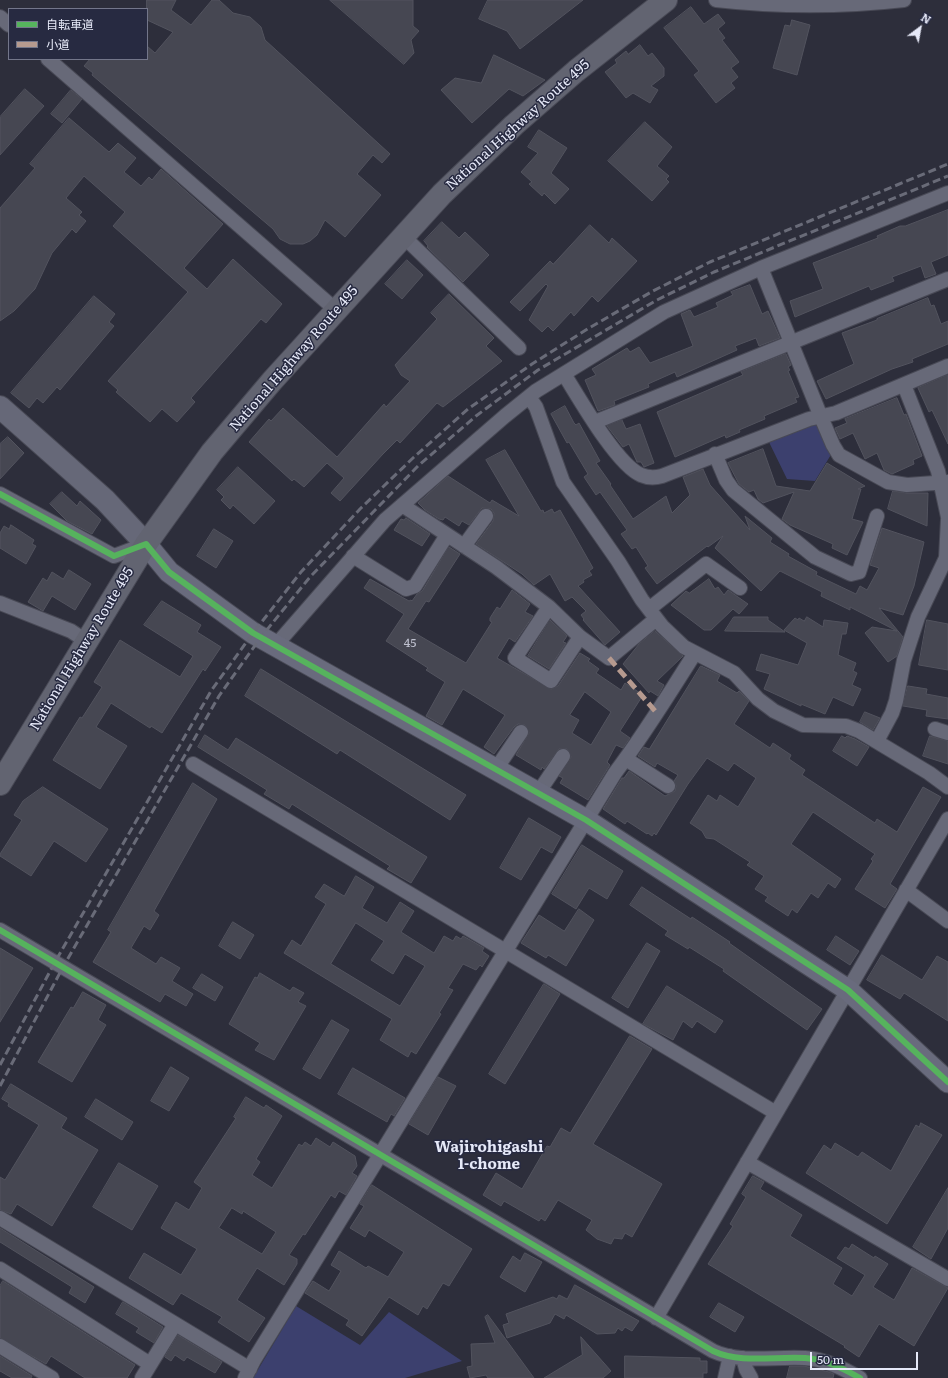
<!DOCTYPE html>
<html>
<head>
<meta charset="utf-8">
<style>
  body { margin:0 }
  #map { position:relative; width:948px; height:1378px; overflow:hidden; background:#2d2e3b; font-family:Literata,"Noto Sans JP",serif }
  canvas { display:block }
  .legend { position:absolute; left:8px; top:8px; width:140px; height:52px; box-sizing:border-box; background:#272a41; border:1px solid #73768a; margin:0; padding:5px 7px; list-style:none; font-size:12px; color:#e6e9f8 }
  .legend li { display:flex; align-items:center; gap:8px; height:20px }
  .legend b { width:20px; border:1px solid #73768a }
  .north { position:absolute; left:900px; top:8px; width:40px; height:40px; -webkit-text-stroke:3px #272a41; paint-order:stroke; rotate:32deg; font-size:11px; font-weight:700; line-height:16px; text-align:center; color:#e6e9f8 }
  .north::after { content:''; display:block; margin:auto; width:14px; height:18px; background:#e6e9f8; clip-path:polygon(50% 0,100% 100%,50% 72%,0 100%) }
  .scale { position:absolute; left:810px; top:1352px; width:108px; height:18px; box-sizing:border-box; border:2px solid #e6e9f8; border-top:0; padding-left:5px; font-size:12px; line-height:14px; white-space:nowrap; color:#e6e9f8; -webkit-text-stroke:3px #272a41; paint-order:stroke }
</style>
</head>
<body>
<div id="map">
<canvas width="948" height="1378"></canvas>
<ul class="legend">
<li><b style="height:5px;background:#56b35d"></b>自転車道</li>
<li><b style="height:5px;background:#b69a8f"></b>小道</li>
</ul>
<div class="north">N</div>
<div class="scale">50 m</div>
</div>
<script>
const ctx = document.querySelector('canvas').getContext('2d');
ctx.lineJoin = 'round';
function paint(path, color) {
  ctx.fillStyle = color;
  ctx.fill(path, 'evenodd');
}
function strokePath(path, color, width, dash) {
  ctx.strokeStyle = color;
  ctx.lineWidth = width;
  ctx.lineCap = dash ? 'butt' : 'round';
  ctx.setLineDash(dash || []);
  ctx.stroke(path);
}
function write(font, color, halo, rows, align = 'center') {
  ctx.font = font + ' Literata,serif';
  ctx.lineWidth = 3;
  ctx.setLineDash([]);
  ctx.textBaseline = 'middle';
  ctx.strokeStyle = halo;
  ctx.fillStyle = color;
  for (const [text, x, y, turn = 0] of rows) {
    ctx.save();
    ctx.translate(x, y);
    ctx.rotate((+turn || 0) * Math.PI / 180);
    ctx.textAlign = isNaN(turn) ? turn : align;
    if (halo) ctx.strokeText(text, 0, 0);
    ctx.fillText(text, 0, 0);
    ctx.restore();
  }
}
const green = new Path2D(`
  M817,419L832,453L815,481L787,479L767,438Z
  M296,1306L360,1345L389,1312L462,1361L405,1378H253Z`);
const building = new Path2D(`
  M147,0H176L171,10L191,25L212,0H219L233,13L250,17L261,27L265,40L390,154L382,163L373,155L357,174L381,195L345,237L325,220L317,235L310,241L303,244H290L280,239L273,229L92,75L93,73L84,66L90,59H147V46L155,53L173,32L147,20Z
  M330,0H413V26L419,31L411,40L414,53L404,64Z
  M488,0H583L520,49L507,31L479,19Z
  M691,7L704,24L718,14L725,23L718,29L725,38L722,40L739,62L731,68L738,77L731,83L735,88L716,103L694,75L699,71L664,28Z
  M792,20L810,25L797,75L773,68L785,25L790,26Z
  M640,45L648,56L652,53L664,68V76L651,86L658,90L650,103L633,93L626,98L605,72L617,63L615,60L626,51L628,54Z
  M494,55L545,80L523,96L509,89L472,123L441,90L455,78L481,83Z
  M25,89L44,106L0,155V117Z
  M71,90L82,99L62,123L51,114Z
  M69,118L109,152L118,143L136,158L124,172L141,186L149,177L152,180L161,169L223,224L184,268L207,289L233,259L282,304L266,323L261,319L191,398L195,402L177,422L162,409L150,422L116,392L118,390L108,381L188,292L113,226L125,212L84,176L66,198L82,212L79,215L86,221L76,233L72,229L52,253L35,289L14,311L0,321V208L35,168L30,164Z
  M645,122L672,147L657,166L669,176L666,179L669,182L652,201L608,161Z
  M539,130L567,148L551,173L569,189L555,204L544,193L542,196L529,184L532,182L521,172L538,153L528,147Z
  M948,210V255L931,262L936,274L925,278L921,266L892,277L894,281L871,290L869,286L795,317L790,301L823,289L813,263L878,238L877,236L900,226H905Z
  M442,222L459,238L465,232L489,255L463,282L427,247L428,246L424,241Z
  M590,225L609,243L612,238L637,261L598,302L592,296L574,316L571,312L553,331L548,326L542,332L529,320L548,286L546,284L520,311L510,302L550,261L553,264Z
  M407,260L423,275L402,299L385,284Z
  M750,285L762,314L768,311L780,338L759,346L756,338L735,346L737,350L677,377L675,372L648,384L649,387L614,401L615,405L598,411L585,380L596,375L592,369L627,348L630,352L639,347L650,363L693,346L681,314L690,310L694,317L718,307L716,303L733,295L731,292Z
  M449,294L494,338L486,346L502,361L443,407L437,403L400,443L397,440L383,454L340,501L331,493L344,478L327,463L304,487L294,479L292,481L249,442L269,419L271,421L283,408L337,457L384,404L386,407L410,381L401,375L395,365L437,319L431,313Z
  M94,296L115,314L109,322L114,326L60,390L57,387L43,403L37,398L29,408L11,393Z
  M928,298L931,306L934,305L941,324L948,321V344L912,359L913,362L892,369L826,399L817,381L854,364L842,333L877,320V319Z
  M786,354L791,365L788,367L790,370L788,371L799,397L795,398L797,402L764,416L765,419L739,430L740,432L726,438L725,435L675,457L657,412L743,375L741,372Z
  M948,375V444L932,410L929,412L918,388Z
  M897,398L904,415L906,414L922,456L913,460L914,464L892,474L884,470L877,453L865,459L853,433L840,439L835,428L847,423L845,419Z
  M565,406L574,423L576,425L579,423L600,461L596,463L611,484L610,485L633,519L666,496L672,513L690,495L683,477L703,469L710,485L750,530L745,516L772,538L770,542L789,554L788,556L817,572L816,575L856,594L860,586L867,590L879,568L870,565L882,528L924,542L914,586L903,615L879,608L903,637L897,656L888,662L865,633L872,627L897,631L850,607V610L821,596L822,592L780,571L761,591L715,548L723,536L708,547L707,546L657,584L645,568L648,566L636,547L632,549L621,534L627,530L600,492L596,495L584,477L588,474L569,442L567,443L551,414Z
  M622,420L626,429L640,424L654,463L644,467L641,462H637L629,444L623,447L607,426Z
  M8,437L24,453L0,479V444Z
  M763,449L776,486L810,491L827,463L865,486L858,489H861L852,519L863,522L847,555L832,548L833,544L790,525L782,519L794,492L763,503L758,499L754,490L749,492L739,484L728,463Z
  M505,450L541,511L543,510L544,513L552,509L554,513L560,510L593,568L589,571L592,575L583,580L584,582L578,586L620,632L605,645L583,620L584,619L581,615L586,611L572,597L565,601L550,574L534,585L522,574L476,544L493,521L494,513L491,509L482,508L469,525L462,521L459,526L445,517L443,520L439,519L425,510L418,503L448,476L490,503L492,500L519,516L486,460Z
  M238,467L275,501L254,524L233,505L230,509L221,500L224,497L217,490Z
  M893,491L907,493H928L927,526L888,509Z
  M62,492L77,506L80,501L101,520L92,534L67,521L50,504Z
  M406,518L430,534L422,546L394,530L401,519L404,520Z
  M11,525L34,540L32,544L36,546L26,564L0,548V533L4,526L9,529Z
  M214,529L233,541L216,568L197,556Z
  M449,547L460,554L429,602L426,601L408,629L466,663L492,622L490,621V618L497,607L500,609L512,590L530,604L525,612L533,616L515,642L509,638L497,658L551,689L558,686L580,653L590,659L588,661L599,669L596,673L621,690L625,683L643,695L620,731L630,738L623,748L616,745L607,762L610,765L588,800L560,783L563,778L559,776L571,757L567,749H559L544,769L542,767L541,770L516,755L529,733L525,725L518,724L514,727L494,754L484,747L505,715L463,689L442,725L426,716L445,682L426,670L428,668L386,641L404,614L364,588L370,579L409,601L411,600L412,601L417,594L422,591ZM585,692L611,712L591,745L572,733L579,720L570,715Z
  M69,570L91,584L75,610L52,596L43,611L28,602L43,578L47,581L52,572L63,579Z
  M709,579L715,589L718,587L724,595L728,590L748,604L739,614L733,609L711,630H704L671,605L686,591L689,593Z
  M162,601L201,625L197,632L221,647L205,671L203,669L162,733L151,726L150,728L111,703L96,727L127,746L100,789L53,760L80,717L82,718L102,687L94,682L120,640L180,677L193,656L144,625Z
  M734,617H768V620L785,632L725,631Z
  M807,617L823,627L824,620L848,623L846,634H842L838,655L856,663L853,671L857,673L852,685L861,689L853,706L833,697L825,714L801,704V706L764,689L770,674L756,670L761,654L798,665L807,643L784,630L795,618L798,620L799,618L804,621Z
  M550,620L567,636L563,642L566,643L549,669L528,656Z
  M927,620L948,624V670L919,665Z
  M655,631L683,656L657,681L664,685L658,696L650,691L649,693L623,664L639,644Z
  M701,666L720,675L717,681L737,693L739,691L749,701L734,724L770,748L773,743L791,755L789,759L805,770L802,775L875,823L877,819L897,832L923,787L941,797L890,884L897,889L885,908L855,889L873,861L871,859L875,854L813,812L791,844L841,879L835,888L828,883L818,898L811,893L797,913L792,909L788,916L765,901L768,897L755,889L764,876L747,865L750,862L714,839L706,838L702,831L690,823L708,795L717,801L720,795L738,807L756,778L734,763L728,771L707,758L688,784L656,835L654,833L652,836L648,833L647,834L627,821L625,824L603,809L622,778H624L629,771L665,796L675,791L676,786L674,781L678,775L657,763L655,767L638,756L644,747L649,749Z
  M261,669L466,795L450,820L340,750L337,754L245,696Z
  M908,686L927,689L926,694L948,698V719L926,716L927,710L903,706Z
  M865,712L880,718L873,730L860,722Z
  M205,735L228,750L236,738L427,857L411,883L387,869L390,866L292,804L289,809L264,794L267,790L198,747Z
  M842,736L845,738L847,736L855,739L869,747L857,766L833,751Z
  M930,736L948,741V764L923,756Z
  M193,783L217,799L154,911L159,915L150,930L144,926L131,948L156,964L161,957L180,968L172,981L193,994L186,1006L165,994L160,1002L93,962L111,932L108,930Z
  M43,787L108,829L86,862L54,841L31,876L0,856V854L22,820L14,815L23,801Z
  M529,818L561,837L552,853L541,847L521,880L500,868Z
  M582,845L623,871L607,899L589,888L576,909L552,894Z
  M356,876L374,887L362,908L387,923L400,902L414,911L401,932L434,953L444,936L453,941L456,936L461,939L463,936L484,948L482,951L489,956L482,967L480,965L476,970L463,964L448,988L453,990L439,1013L441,1014L416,1054L411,1051L408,1057L380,1040L392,1019L284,953L292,940L301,946L326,904L315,897L324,884L344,896ZM356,923L384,941L371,960L393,974L405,954L425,966L400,1006L331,964Z
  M642,887L691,919L692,917L730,942L729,943L822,1009L807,1030L723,971L724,969L689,947L688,949L665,935L668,931L630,905Z
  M579,909L594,920L566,966L548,955L546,958L521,943L539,915L564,931Z
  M233,922L254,935L240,959L219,946Z
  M836,936L859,951L850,965L827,950Z
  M647,943L660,951L628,1008L612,998Z
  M0,948L33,968L0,1022Z
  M882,955L922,980L937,956L948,962V1021L904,993L900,999L867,980Z
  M260,973L290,991L293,987L304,993L298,1002L306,1006L274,1060L255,1050L260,1043L229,1024L255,977L257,978Z
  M202,974L223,987L215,1001L193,988Z
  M544,984L560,994L505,1084L489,1074Z
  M667,986L723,1021L715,1033L697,1021L692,1028L683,1021L673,1040L643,1024Z
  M83,992L106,1005L98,1020L106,1025L72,1082L38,1062L71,1007L73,1008Z
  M332,1020L349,1030L320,1079L303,1069Z
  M630,1036L652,1049L593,1144L662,1184L632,1237L625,1233L622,1239L614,1238L611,1244L597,1239L586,1230L592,1220L558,1200L545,1221L541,1218L539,1221L504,1201L501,1206L483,1195L496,1173L522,1189L547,1146L550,1147L561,1128L570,1133Z
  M171,1067L189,1078L169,1111L151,1101Z
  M353,1068L405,1098L394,1116L391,1114L387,1122L338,1094Z
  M438,1077L456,1086L428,1135L409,1124Z
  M11,1084L67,1118L61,1128L98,1150L52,1226L17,1204L11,1214L0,1210V1177L5,1180L39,1125L8,1106L9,1103L2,1099Z
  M246,1097L264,1108L266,1105L282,1116L256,1159L260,1162L252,1175L272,1188L299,1144L302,1146L305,1142L311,1146L316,1138L330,1147L333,1142L355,1156L357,1166L352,1173L357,1176L346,1195L339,1191L335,1198L331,1195L305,1235L303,1234L289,1255L297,1259V1264L284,1285L257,1268L237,1300L265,1318L249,1342L218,1322L222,1317L181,1293L173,1305L129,1278L144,1253L181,1275L197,1249L161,1228L176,1202L189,1210L202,1188L194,1182L236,1118L234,1117ZM232,1208L242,1214L243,1211L276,1232L262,1254L219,1228Z
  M96,1099L133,1122L122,1140L85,1117Z
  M921,1123L942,1135L887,1224L806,1173L824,1145L831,1150L835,1143L858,1157L862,1152L891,1171L916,1125L919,1127Z
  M119,1163L158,1186L132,1230L93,1207Z
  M753,1176L764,1182L760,1189L802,1215L790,1236L842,1268L833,1284L852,1296L865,1275L837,1258L845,1247L849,1249L852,1244L874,1258L875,1256L888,1264L873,1287L894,1300L912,1268L948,1288L914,1346L879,1324L859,1357L844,1347L845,1346L708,1264L733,1226L730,1224L746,1197L742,1194Z
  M372,1185L472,1249L449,1286L443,1283L427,1309L423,1306L418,1315L389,1297L362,1336L346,1325L349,1320L305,1293L313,1281L329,1291L341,1271L331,1265L339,1251L366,1268L368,1266L388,1277L404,1252L369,1230L365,1237L350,1228L364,1206L360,1204Z
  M948,1188V1228L931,1259L913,1247Z
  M0,1228L94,1287L85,1303L69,1293L72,1287L0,1242Z
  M525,1253L542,1262L525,1292L500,1277L513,1256L520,1261Z
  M3,1281L135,1365L127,1378H85L51,1356L46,1364L0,1338V1286Z
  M575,1285L639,1321L632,1331L625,1327L622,1331L618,1328L615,1333L597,1334L566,1315L564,1319L555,1314L550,1323L507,1338L503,1325L509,1323L506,1314L553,1297L557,1299L559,1295L567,1299Z
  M123,1302L163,1327L154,1343L136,1332L139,1328L116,1314Z
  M719,1303L744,1317L735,1332L710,1317Z
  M488,1315L534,1378H488L486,1375L470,1378L467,1367L472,1366L471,1344L495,1343L485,1317Z
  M178,1335L222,1362L215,1373L187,1357L184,1361L175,1355L171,1361L165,1357Z
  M581,1337L611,1371L603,1378H544L582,1355Z
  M0,1356L32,1376L31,1378H12L0,1371Z
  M625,1356L700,1358V1361H707V1373H703V1378H625Z
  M790,1366H804L829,1372L834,1374L833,1378H787Z`);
const street = new Path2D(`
  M716,0C778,7 842,7 904,0
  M0,17L9,25
  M48,59L336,310
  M403,236L519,348
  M761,268L821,417L833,445L839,455L888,482L907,485L948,482
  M564,374C579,398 617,465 641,475C648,478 655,478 662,476L809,419L836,413L948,366
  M904,385L938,471L948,517
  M529,397L536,407L563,482L618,561L642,600L662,626L684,647L734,673L758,699L774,711L803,725L846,726L859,731L929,773L948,787
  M595,422L948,279
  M715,454L726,480L733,490L815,557L851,574L859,572L877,516
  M0,494L114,556L146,544
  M402,505L496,567L549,607L580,637L609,658L656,619
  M948,519L946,558L948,561
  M464,546L486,516
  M353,556L406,589L415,586L447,535
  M0,603L71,631L86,641
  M549,607L515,658L551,681L580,637
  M649,609L706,564L740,588
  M276,645L385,520L505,416L536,391L664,312L761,268L948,193
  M935,729L948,733
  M877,741L892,713L896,701L904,660L918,617L946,558
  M626,759L668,786
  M193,764L776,1113
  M496,769L521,732
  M538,793L563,756
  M906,890L948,921
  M0,930L713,1351C741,1364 775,1356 805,1358C825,1359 844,1369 860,1378
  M747,1162L948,1279
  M0,1218L250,1369
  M0,1269L150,1364
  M656,1318L948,819
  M0,1346L52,1378
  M743,1358L746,1369L751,1378
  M142,1378L175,1324
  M245,1378L254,1360L615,773C644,735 669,694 695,653
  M725,1378L730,1356`);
const secondary = new Path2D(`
  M146,544L169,572L253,633L586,820L848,990L948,1082`);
const primary = new Path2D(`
  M0,407L105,500L146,544`);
const highway = new Path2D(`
  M0,784L146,544L212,452L272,381L442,194L514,125L576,71L666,0`);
const rail = new Path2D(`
  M0,1065L55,962L211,691L253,633L301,572L360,509L414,457L468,409L532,364L589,328L653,291L710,262L948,164
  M0,1086L63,967L219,696L261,637L310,577L418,466L476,416L538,370L657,300L714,272L948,176`);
const quiet = new Path2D(`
  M609,658L656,712`);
const cycleway = new Path2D(`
  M0,494L114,556L146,544L169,572L253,633L586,820L848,990L948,1082
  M0,930L713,1351C741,1364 775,1356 805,1358C825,1359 844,1369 860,1378`);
const numberNames = [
  ["45",410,643]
];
const streetNames = [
  ["National Highway Route 495",518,125,-42],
  ["National Highway Route 495",294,359,-49],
  ["National Highway Route 495",82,649,-59]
];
const neighbourhoodNames = [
  ["Wajirohigashi",489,1148],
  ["1-chome",489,1165]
];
paint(green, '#3c406e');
paint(building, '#464752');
strokePath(building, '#52535e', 1);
strokePath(street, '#484955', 16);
strokePath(secondary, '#484955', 23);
strokePath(primary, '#484955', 24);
strokePath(highway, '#484955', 24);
strokePath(street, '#676978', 14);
strokePath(secondary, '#696b7d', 21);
strokePath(primary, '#666878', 22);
strokePath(highway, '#626471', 22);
strokePath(rail, '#696b78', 3, [8, 4]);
strokePath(quiet, '#b69a8f', 5, [10, 5]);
strokePath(cycleway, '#56b35d', 6);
write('12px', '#bec0ce', null, numberNames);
write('14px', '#e6e9f8', '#272a41', streetNames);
write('bold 15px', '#e6e9f8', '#272a41', neighbourhoodNames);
</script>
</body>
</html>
